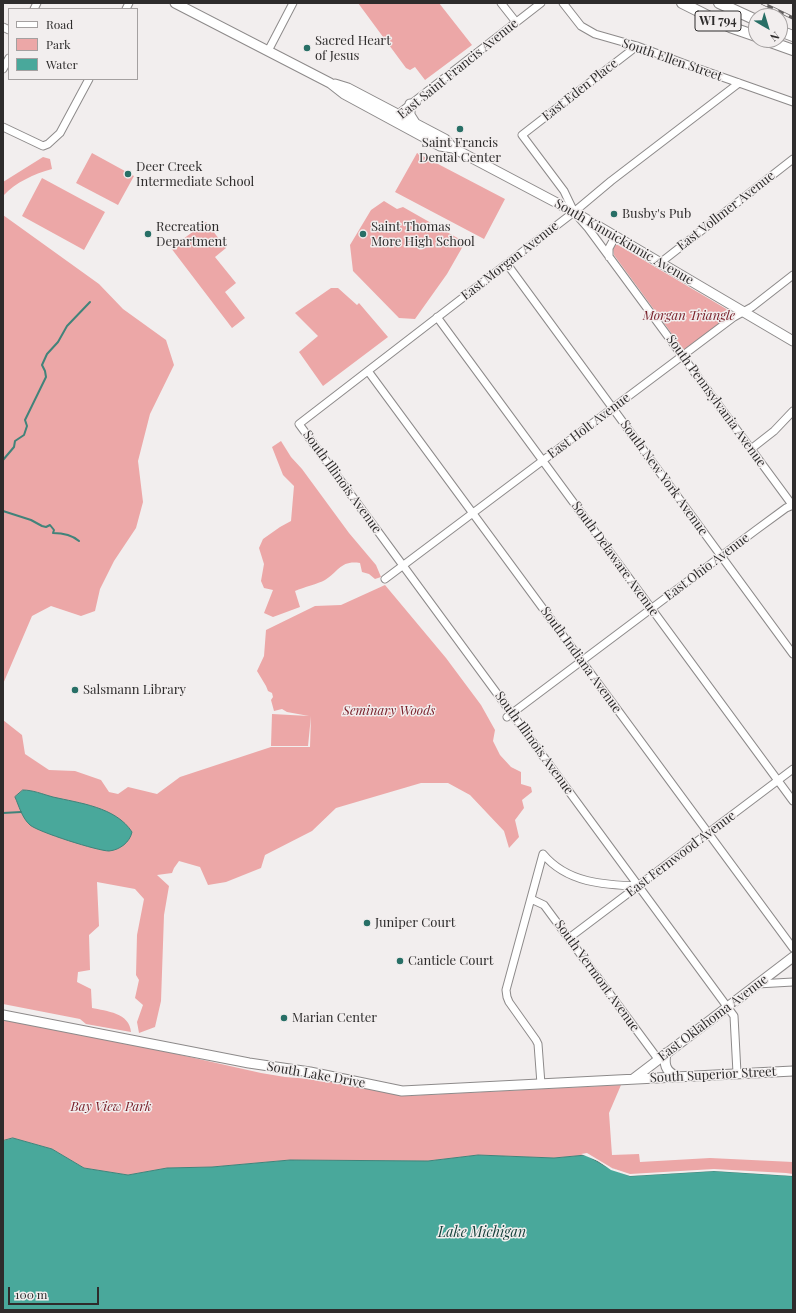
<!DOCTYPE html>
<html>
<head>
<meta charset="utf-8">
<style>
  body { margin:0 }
  #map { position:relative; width:796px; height:1313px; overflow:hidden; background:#f2eeee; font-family:"Playfair Display",serif }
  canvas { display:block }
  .frame { position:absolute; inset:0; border:4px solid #2e2c2c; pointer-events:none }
  .legend { position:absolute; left:8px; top:8px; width:130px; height:72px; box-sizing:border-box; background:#f2eeee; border:1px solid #a4a0a0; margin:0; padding:5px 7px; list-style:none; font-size:12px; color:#2e2c2c }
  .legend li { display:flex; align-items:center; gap:8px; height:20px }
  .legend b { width:20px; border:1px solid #a4a0a0 }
  .north { position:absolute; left:748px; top:8px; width:40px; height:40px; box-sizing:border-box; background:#f2eeee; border:1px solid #a4a0a0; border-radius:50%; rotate:142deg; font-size:11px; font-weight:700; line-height:16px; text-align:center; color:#2e2c2c }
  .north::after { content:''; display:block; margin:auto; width:14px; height:18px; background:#286f66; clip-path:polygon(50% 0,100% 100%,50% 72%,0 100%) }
  .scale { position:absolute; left:8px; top:1287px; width:91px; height:18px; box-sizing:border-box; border:2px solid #2e2c2c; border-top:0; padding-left:5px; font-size:12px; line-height:14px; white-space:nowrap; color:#2e2c2c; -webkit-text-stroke:3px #f2eeee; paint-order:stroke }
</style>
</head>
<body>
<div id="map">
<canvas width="796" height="1313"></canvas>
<div class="frame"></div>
<ul class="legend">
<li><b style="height:5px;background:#fff"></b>Road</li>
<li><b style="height:11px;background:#eca7a7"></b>Park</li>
<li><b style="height:11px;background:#49a89b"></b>Water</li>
</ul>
<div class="north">N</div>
<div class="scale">100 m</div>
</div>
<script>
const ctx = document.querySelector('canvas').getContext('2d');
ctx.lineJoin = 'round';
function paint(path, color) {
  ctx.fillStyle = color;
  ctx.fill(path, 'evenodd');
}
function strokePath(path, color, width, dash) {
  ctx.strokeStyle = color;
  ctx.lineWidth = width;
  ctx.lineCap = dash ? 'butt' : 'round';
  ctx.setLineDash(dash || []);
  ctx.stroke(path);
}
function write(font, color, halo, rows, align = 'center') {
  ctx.font = font + ' "Playfair Display",serif';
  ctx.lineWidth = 3;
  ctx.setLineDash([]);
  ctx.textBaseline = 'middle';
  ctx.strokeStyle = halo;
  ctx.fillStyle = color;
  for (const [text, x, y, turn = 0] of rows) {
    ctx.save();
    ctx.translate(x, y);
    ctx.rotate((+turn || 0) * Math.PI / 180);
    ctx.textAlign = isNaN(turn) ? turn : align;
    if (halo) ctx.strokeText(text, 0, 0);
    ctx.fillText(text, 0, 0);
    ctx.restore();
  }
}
const green = new Path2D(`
  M358,3H439L472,45L425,80L415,67L410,70L406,68Z
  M92,153L134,176L118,205L76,183Z
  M417,153L505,199L484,239L395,192Z
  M43,157L50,159L52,169C34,174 16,182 3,196V182Z
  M42,178L105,212L84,250L22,216Z
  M384,201L397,209L403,207L461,240L463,246L447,274L415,319L399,318L353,271L350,245L371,210Z
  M3,215L99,284L123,309L166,340L174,365L150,414L138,461L143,502L136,528L114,561L100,589L95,611L81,616L51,606L32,616L3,684Z
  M206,222L226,248L215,257L236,283L225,292L245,318L232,328L171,248Z
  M615,245H618L728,310L730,315L686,349H683L614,255L613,249Z
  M331,288H338L357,305L359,303L388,337L323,386L299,352L318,336L295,313Z
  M281,441L291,457L302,469L349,533L376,565L381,577L375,579L369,574L362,572L360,563C341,560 339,571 325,580C318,584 304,587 295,591L300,607L273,617L264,613L273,590L264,588L261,581L264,564L259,548L263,539L280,527L291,521L294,486L283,475L272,447Z
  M385,585L446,658L481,705L495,730L493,741L500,755L511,767L521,772V784L531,787L532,792L522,800L524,808L515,820L519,837L509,848L504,831L470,795L448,783H421L336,808L312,831L265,855L261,868L226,882L208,885L200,867L179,861L174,868L172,873L157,875L169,886L164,915L161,1001L155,1027L139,1033L137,1022L143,1005L135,998L139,980L136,975L137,935L144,899L135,889L97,882L99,926L89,935L90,970L78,972L77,982L91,989L92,1008C106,1011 130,1013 131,1032L86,1024L80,1019L3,1004V720L22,735L25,754L49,770L75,771L101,780L109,792L118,794L128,787L157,794L180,777L271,747H310L311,716L308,746H271L272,714L309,716L287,712L282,709L274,711L271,700L273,697L272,693L268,691L266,686L257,671L264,656L266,630L315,606L341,605Z
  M3,1020L163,1051L261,1073L285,1077L322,1080L405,1096L621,1085L609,1113L612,1155L639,1154L640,1162L710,1158L793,1162V1176L786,1175L630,1176L611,1170L586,1155L554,1158L478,1155L428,1161L290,1160L212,1167L167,1168L128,1175L84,1168L52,1149L13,1138L3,1141Z`);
const water = new Path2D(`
  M23,790C33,790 42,794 53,797C79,803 116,807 132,832C130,842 120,850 109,851C98,851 38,832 30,825C22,818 19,806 15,797Z
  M13,1138L52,1149L84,1168L128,1175L167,1168L212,1167L290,1160L428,1161L478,1155L554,1158L586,1155L605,1166L630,1176L714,1171L793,1176V1310H3V1141Z`);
const pier = new Path2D(`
  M587,1153L612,1168L630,1174L714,1169L786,1173L793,1174V1176L714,1171L630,1176L611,1170L598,1161L581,1154Z`);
const stream = new Path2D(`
  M3,460L14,447L15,441L24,435L27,426L25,420L46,377L45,371L42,365L47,354L58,342L67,326L90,302
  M3,511L31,520L42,526L46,527L50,525L54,530L53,533C62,533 72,535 79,541
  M3,813L21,812`);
const street = new Path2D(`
  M501,3L516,22
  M563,3L581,26L595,34L637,46L688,65L793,102
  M34,9L37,3
  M126,9L129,3
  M3,27L9,30
  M637,46L522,135L564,191L574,212L588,228L793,506
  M268,51L293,3
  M3,69L9,58
  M395,118L398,114L541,3
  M3,127L43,146L48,144L60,133L89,79
  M609,257V248L615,237
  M660,263L793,159
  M507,264L793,654
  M437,317L793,801
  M368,371L793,948
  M751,449L774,431L793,411
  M385,579L734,317L752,307L793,275
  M507,717L756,530L786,508L793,505
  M531,899L544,905L658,1059
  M569,938L793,769
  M757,984L793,982
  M737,1073L734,1016L299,424L574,212L611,181L739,83
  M541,1084L538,1044L536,1040L509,1002L507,997L506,990L543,854C567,883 604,885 639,886`);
const secondary = new Path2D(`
  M175,3L330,83L344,94L440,146L453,148L574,212L793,341
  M335,84L348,88L445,139L453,148
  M410,104V115L415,123
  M3,1015L249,1063L310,1072L402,1091L793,1071
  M666,1053C664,1064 665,1071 676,1076
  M633,1079L793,957`);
const primary = new Path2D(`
  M682,3L730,27L756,36
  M719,3L756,20
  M780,31L793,36
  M765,40L793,50`);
const rail = new Path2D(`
  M762,3L793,18`);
const markers = [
  [307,48,4,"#286f66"],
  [460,129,4,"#286f66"],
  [128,174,4,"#286f66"],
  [614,214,4,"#286f66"],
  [148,234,4,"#286f66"],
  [363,234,4,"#286f66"],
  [75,690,4,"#286f66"],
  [367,923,4,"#286f66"],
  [400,961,4,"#286f66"],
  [284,1018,4,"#286f66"]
];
const shields = [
  [718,21,46]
];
const shieldNames = [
  ["WI 794",718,21]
];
const poiNames = [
  ["Sacred Heart",315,41],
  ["of Jesus",315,56],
  ["Saint Francis",460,143,"center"],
  ["Dental Center",460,158,"center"],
  ["Deer Creek",136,167],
  ["Intermediate School",136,182],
  ["Busby's Pub",622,214],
  ["Recreation",156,227],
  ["Department",156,242],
  ["Saint Thomas",371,227],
  ["More High School",371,242],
  ["Salsmann Library",83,690],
  ["Juniper Court",375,923],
  ["Canticle Court",408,961],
  ["Marian Center",292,1018]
];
const streetNames = [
  ["South Ellen Street",672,60,19],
  ["East Saint Francis Avenue",458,69,-39],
  ["East Eden Place",580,90,-38],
  ["East Vollmer Avenue",726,211,-38],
  ["South Kinnickinnic Avenue",624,242,30],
  ["East Morgan Avenue",510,261,-38],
  ["South Pennsylvania Avenue",716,401,54],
  ["East Holt Avenue",589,426,-37],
  ["South New York Avenue",664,478,54],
  ["South Illinois Avenue",342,482,54],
  ["South Delaware Avenue",615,559,54],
  ["East Ohio Avenue",707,567,-37],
  ["South Indiana Avenue",581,660,54],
  ["South Illinois Avenue",534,743,54],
  ["East Fernwood Avenue",681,854,-37],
  ["South Vermont Avenue",597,976,54],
  ["East Oklahoma Avenue",713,1018,-37],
  ["South Lake Drive",316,1075,10],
  ["South Superior Street",713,1075,-3]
];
const parkNames = [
  ["Morgan Triangle",689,316],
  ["Seminary Woods",389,711],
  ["Bay View Park",111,1107]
];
const waterNames = [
  ["Lake Michigan",482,1233]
];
paint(green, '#eca7a7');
paint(water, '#49a89b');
strokePath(water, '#41837a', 1);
paint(pier, '#f2eeee');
strokePath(stream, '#41837a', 2);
strokePath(street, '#8d8a8a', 9);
strokePath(secondary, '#8d8a8a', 11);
strokePath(primary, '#8d8a8a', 12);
strokePath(street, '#fff', 7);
strokePath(secondary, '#fff', 9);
strokePath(primary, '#fff', 10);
strokePath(rail, '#636060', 3.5);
strokePath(rail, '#f2eeee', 2, [6]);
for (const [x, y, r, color] of markers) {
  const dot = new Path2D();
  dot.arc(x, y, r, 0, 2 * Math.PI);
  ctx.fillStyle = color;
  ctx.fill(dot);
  strokePath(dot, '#f2eeee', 1.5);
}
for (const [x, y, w] of shields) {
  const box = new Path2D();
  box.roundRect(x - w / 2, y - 10, w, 20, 3);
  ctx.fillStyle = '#f2eeee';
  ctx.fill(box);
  strokePath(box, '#2e2c2c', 1);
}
write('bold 12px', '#2e2c2c', null, shieldNames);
write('13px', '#2e2c2c', '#f2eeee', poiNames, 'left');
write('13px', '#2e2c2c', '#f2eeee', streetNames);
write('italic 13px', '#771e28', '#f2eeee', parkNames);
write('italic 14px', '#133f39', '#f2eeee', waterNames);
</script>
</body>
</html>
